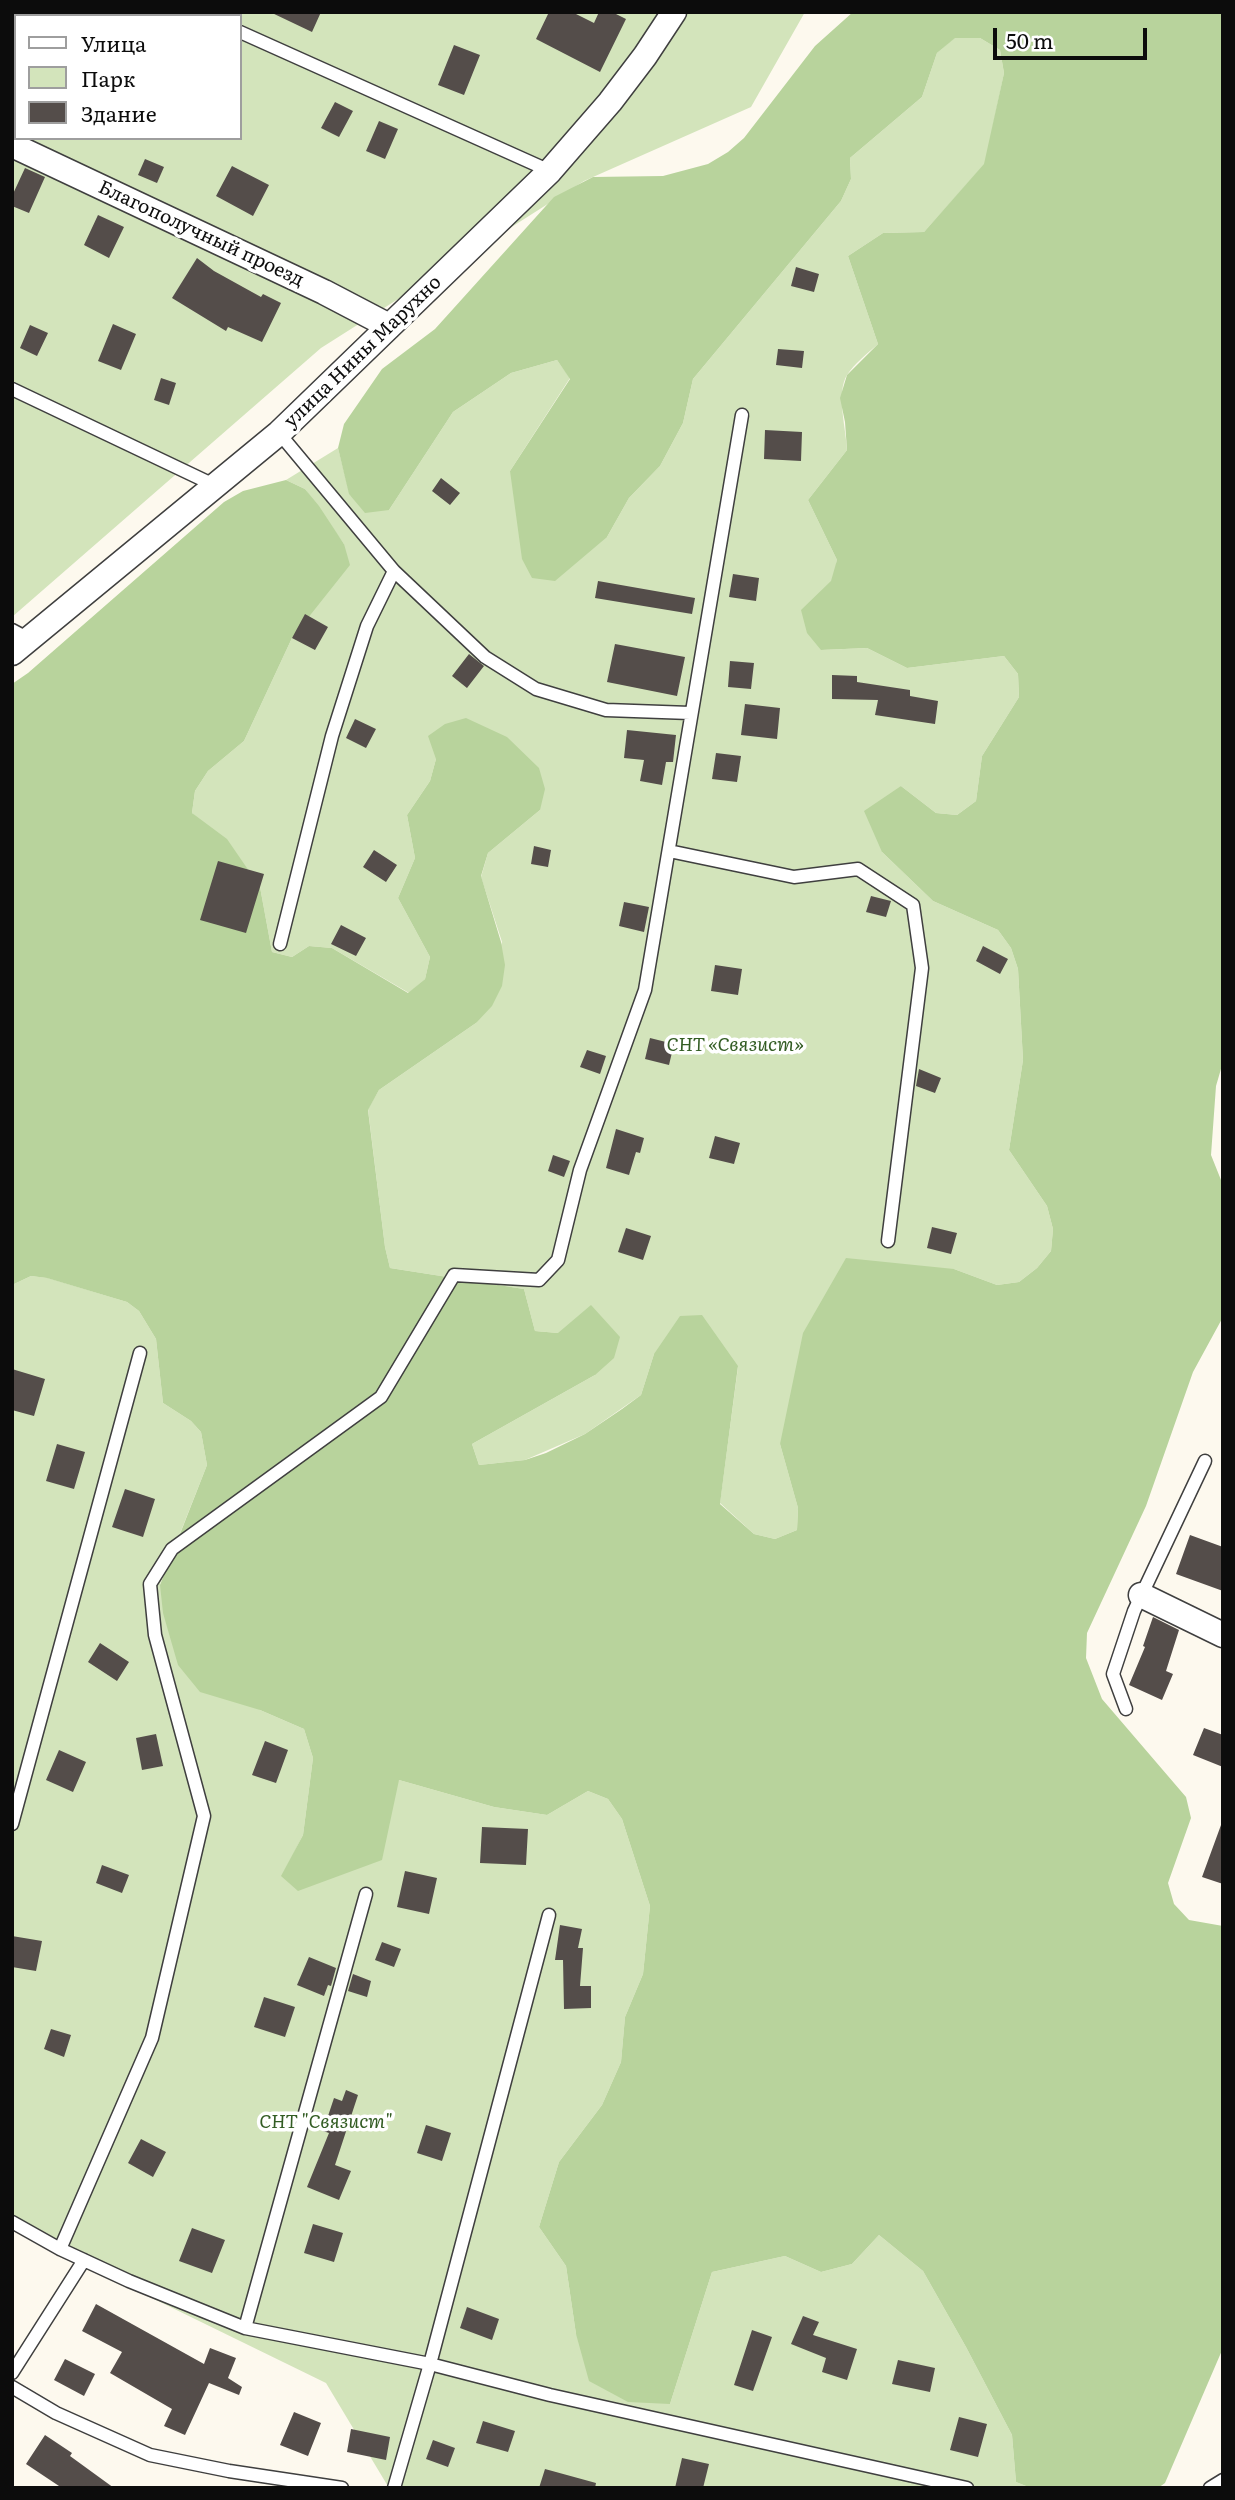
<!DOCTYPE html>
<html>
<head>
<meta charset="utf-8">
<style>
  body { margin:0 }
  #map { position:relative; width:1235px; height:2500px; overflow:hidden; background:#fdf9ee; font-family:Literata,serif }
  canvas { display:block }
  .frame { position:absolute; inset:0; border:14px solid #0c0c0c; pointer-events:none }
  .legend { position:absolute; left:14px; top:14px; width:228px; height:126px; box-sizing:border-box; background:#fff; border:2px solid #9e9e9e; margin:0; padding:9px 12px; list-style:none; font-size:21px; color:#0c0c0c }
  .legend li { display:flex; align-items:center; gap:14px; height:35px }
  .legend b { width:35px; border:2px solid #9e9e9e }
  .scale { position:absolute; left:993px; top:28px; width:154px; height:32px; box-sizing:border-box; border:4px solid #0c0c0c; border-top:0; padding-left:9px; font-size:21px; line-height:24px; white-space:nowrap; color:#0c0c0c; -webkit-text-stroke:5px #fff; paint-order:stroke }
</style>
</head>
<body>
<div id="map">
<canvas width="1235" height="2500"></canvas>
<div class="frame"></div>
<ul class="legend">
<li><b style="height:9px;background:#fff"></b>Улица</li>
<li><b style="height:19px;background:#d3e4bb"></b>Парк</li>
<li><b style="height:19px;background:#544d4a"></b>Здание</li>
</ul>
<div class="scale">50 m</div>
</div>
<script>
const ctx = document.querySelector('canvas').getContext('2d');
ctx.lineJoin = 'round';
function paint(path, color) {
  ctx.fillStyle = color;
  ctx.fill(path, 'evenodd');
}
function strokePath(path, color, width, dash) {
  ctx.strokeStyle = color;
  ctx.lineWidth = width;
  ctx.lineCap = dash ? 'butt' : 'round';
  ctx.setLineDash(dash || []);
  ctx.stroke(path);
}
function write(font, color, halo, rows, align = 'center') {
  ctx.font = font + ' Literata,serif';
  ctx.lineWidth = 7;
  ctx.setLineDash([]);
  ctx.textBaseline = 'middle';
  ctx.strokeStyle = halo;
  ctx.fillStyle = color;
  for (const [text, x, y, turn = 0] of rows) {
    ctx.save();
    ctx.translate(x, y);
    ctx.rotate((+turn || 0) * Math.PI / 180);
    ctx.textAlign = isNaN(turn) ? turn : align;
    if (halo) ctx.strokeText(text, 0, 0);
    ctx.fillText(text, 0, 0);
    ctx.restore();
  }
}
const green = new Path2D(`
  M12,12H805L751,107L584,181L321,348L12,617ZM16,16H240V138H16Z
  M954,38H980L1000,50L1004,73L985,164L924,232L883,233L848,256L878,344C868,353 854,364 847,375C836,393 846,428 847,450L808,500L837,560L821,650L867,648L907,668L1004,656L1018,674L1019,697L982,756L976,801L957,815L936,813L901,786L882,852L933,901L998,930L1011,948L1018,969L1023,1060L1009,1150L1047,1206L1053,1229L1051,1251L1037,1268L1019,1282L997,1285L954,1269L780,1444L798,1508L797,1530L775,1539L754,1534L720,1503L738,1367L654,1354L641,1395L585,1434L525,1460L479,1465L472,1444L595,1375L558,1333L535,1331L524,1289L390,1268L385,1247L368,1109L379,1090L476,1023L502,942L481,877L488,853L540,810L436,759L430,781L407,815L415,858L398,898L430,957L425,979L409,993L332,948L309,946L292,957L272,952L260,887L192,813L195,791L208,771L244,741L292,638L344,544L305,489L286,480L338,448L350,495L389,510L453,412L511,373L557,360L570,378L510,471L607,537L629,498L660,466L683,423L693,379L841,201L851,179L850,158L922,97L937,53Z
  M31,1276L48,1278L127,1302L139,1311L156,1339L163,1403L191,1421L201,1432L207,1465L160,1584L260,1710L304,1729L313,1758L303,1835L282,1876L399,1780L494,1807L547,1815L588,1791L608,1799L622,1819L650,1906L643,1974L625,2017L621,2062L602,2105L559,2162L539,2227L566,2266L576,2334L670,2404L712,2272L785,2256L821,2272L852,2264L879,2235L923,2271L966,2347L1012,2435L1016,2482L1031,2488H389L326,2383L111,2278L12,2224V1285Z`);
const forest = new Path2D(`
  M853,12H1223V1062L1216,1086L1211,1155L1223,1185V1317L1193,1372L1146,1506L1087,1633L1086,1658L1102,1699L1186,1797L1191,1818L1168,1883L1174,1904L1189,1920L1223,1926V2348L1165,2483L1158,2488H1031L1016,2482L1012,2435L966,2347L923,2271L879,2235L852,2264L821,2272L785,2256L712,2272L670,2404L628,2402L589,2381L576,2334L566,2266L539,2227L559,2162L602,2105L621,2062L625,2017L643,1974L650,1906L622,1819L608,1799L588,1791L547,1815L494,1807L399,1780L382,1860L298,1891L281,1876L303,1835L313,1758L304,1729L260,1710L200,1692L178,1665L163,1613L160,1585L207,1465L201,1432L191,1421L163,1403L156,1339L139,1311L127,1302L47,1278L31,1276L12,1285V684L28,673L224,502L243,491L286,480L305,489L319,506L344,544L350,565L292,638L244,741L208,771L195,791L192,813L227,839L260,887L272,952L292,957L309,946L332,948L408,993L425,979L430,957L398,898L415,858L407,815L430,781L436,759L428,736L445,724L466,718L507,737L539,768L545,789L540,810L488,853L481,876L501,942L505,965L502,986L492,1006L476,1023L379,1090L368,1110L385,1247L390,1268L524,1289L535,1331L558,1333L591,1305L620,1337L614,1358L595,1375L472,1444L479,1465L525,1460L546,1453L585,1434L622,1409L641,1395L654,1354L680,1316L702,1315L738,1366L720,1504L754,1534L775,1539L797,1530L798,1508L780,1444L803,1333L846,1258L954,1269L997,1285L1019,1282L1037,1268L1051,1251L1053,1229L1047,1206L1009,1150L1023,1060L1018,969L1011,948L998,930L933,901L882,852L864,811L901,786L936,813L957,815L976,801L982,756L1019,697L1018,674L1004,656L907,668L867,648L821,650L807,633L801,610L831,581L837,560L808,500L847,450L845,422L840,398L847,375L878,344L848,256L883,233L924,232L984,164L1004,73L1000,50L980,38H955L937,53L922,97L850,158L851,179L841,201L693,379L683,423L660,466L629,498L607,537L555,581L532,578L522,559L510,471L570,379L557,360L511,373L453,412L389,510L365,513L349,494L338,448L344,424L382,369L435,329L554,197L593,177L663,176L708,164L728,152L744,138L815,46Z`);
const building = new Path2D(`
  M270,12H321L312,32Z
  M549,12H572L594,23L599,12H612L626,19L600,72L536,39Z
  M454,45L480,55L464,95L438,85Z
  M335,102L353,111L339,137L321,128Z
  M379,121L398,129L385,159L366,151Z
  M145,159L164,167L157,183L138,175Z
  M232,166L269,185L253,216L216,196Z
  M25,168L45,177L29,213L12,206V196Z
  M98,215L124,227L109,258L84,245Z
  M197,258L214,271L261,297L263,294L281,303L262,342L228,327L226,331L172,298Z
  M796,267L819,274L814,292L791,286Z
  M113,324L136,334L121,370L98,361Z
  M30,325L48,333L37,356L20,348Z
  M778,349L804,351L802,368L776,365Z
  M161,378L176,383L169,405L154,400Z
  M765,430L802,432L801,461L764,459Z
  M441,478L460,493L450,505L432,491Z
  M733,574L759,578L756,601L729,597Z
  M598,581L695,598L692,614L595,598Z
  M305,614L328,627L315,650L292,638Z
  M615,644L685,657L677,696L607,682Z
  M469,654L484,666L467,688L452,676Z
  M730,661L754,663L751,689L728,687Z
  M832,675L857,676V682L910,690V696L938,701L935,724L875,715L878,700L832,699Z
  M745,704L780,708L777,739L741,735Z
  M355,719L376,729L366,748L346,738Z
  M627,730L676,735L673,762H666L662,785L640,781L644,760L624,758Z
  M716,753L741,756L737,782L712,779Z
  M534,846L551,850L548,867L531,864Z
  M374,850L397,865L386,882L363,867Z
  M218,861L264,874L246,933L200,920Z
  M871,896L891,901L886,917L866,912Z
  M624,902L649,907L644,932L619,926Z
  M341,925L366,938L356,956L331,944Z
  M983,946L1008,959L1000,974L976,961Z
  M715,965L742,969L738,995L711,991Z
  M650,1038L674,1044L669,1065L645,1059Z
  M587,1050L606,1056L600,1074L580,1067Z
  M919,1069L941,1078L935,1093L916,1086Z
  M616,1129L644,1138L640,1153L636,1152L629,1175L606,1168Z
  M715,1136L740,1143L734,1164L709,1158Z
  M553,1155L570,1161L564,1177L548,1171Z
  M932,1227L957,1233L951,1254L927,1248Z
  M626,1228L651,1236L643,1260L618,1252Z
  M12,1369L45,1379L34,1416L12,1410Z
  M57,1444L85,1452L74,1489L46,1481Z
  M125,1489L155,1499L143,1537L112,1527Z
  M1190,1535L1223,1547V1591L1176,1574Z
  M1153,1617L1179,1630L1166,1671L1173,1674L1162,1700L1129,1685L1145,1647L1143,1646Z
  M100,1643L129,1662L117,1681L88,1662Z
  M1204,1728L1223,1735V1767L1193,1755Z
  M156,1734L163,1766L142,1770L136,1738Z
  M265,1741L288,1750L276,1783L252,1775Z
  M59,1750L86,1762L73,1792L46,1780Z
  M1221,1825L1223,1826V1884L1202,1877Z
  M482,1827L528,1829L526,1865L480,1863Z
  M102,1865L129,1875L122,1893L96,1883Z
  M405,1871L437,1878L429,1914L397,1907Z
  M560,1925L582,1929L578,1948H583L580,1986H591V2008L564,2009L563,1960H555Z
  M12,1936L42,1941L36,1971L12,1967Z
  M382,1942L401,1949L394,1967L375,1960Z
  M309,1957L336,1968L331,1986L328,1985L324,1996L297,1985Z
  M353,1974L371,1981L367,1997L348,1991Z
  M264,1997L295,2007L285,2037L254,2027Z
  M51,2029L71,2035L64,2057L44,2049Z
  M346,2090L358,2095L335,2165L351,2171L339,2200L307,2187L329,2133L323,2131L334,2098L342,2101Z
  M426,2125L451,2133L442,2161L417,2153Z
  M141,2139L166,2152L153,2177L128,2163Z
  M313,2224L343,2233L334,2262L304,2253Z
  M192,2228L225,2240L212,2273L179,2261Z
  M96,2304L204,2364L210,2348L236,2358L228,2378L242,2387L239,2395L209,2383L185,2435L164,2426L172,2409L110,2373L122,2352L82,2331Z
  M467,2307L499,2319L492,2340L460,2328Z
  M803,2316L819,2322L813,2335L857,2349L847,2380L822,2372L826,2358L791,2344Z
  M752,2330L772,2337L753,2391L734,2385Z
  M65,2359L95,2374L84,2396L54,2380Z
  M898,2360L935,2368L930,2392L892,2384Z
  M294,2412L321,2423L308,2456L280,2445Z
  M959,2417L987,2424L978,2457L950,2450Z
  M483,2421L515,2431L508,2452L476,2443Z
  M351,2429L390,2437L386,2460L347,2452Z
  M45,2435L72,2453L70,2456L114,2488H62L26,2464Z
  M433,2440L455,2448L448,2467L426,2459Z
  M682,2458L709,2464L703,2488H675Z
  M545,2469L596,2483L595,2488H539Z`);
const lane = new Path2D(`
  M194,12L202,16
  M240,32L550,171
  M12,389L216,486
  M279,433L394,571L485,657L536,689L606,710L690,713
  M12,630L29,639
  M669,851L794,877L858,869L913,905L922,968L888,1241
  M280,944L332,736L367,626L394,571
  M1126,1709L1113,1674L1134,1611L1205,1461
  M12,1824L140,1353
  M12,2222L60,2249L129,2281L245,2328L430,2364L550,2395L967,2488
  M60,2249L152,2038L204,1816L155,1635L150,1584L172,1549L381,1397L454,1275L539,1280L558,1260L580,1170L645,990L742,415
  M245,2328L366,1894
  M12,2373L84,2260
  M12,2387L56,2413L150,2455L229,2471L342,2488
  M394,2488L430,2364L549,1915
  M1210,2488L1223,2480`);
const street = new Path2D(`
  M12,145L324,292L389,326
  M12,653L279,433L550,171L610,102L645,56L674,12
  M1141,1595L1223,1635`);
const streetNames = [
  ["Благополучный проезд",201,234,25],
  ["улица Нины Марухно",363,352,-44]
];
const parkNames = [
  ["СНТ «Связист»",735,1045],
  ["СНТ \"Связист\"",326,2122]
];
paint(green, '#d3e4bb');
paint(forest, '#b8d39c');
paint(building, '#544d4a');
strokePath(lane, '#3f3f3f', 15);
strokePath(street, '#3f3f3f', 27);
strokePath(lane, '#fff', 12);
strokePath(street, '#fff', 24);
write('19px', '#0c0c0c', '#fff', streetNames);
write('italic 19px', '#335d24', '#fff', parkNames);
</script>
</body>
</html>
